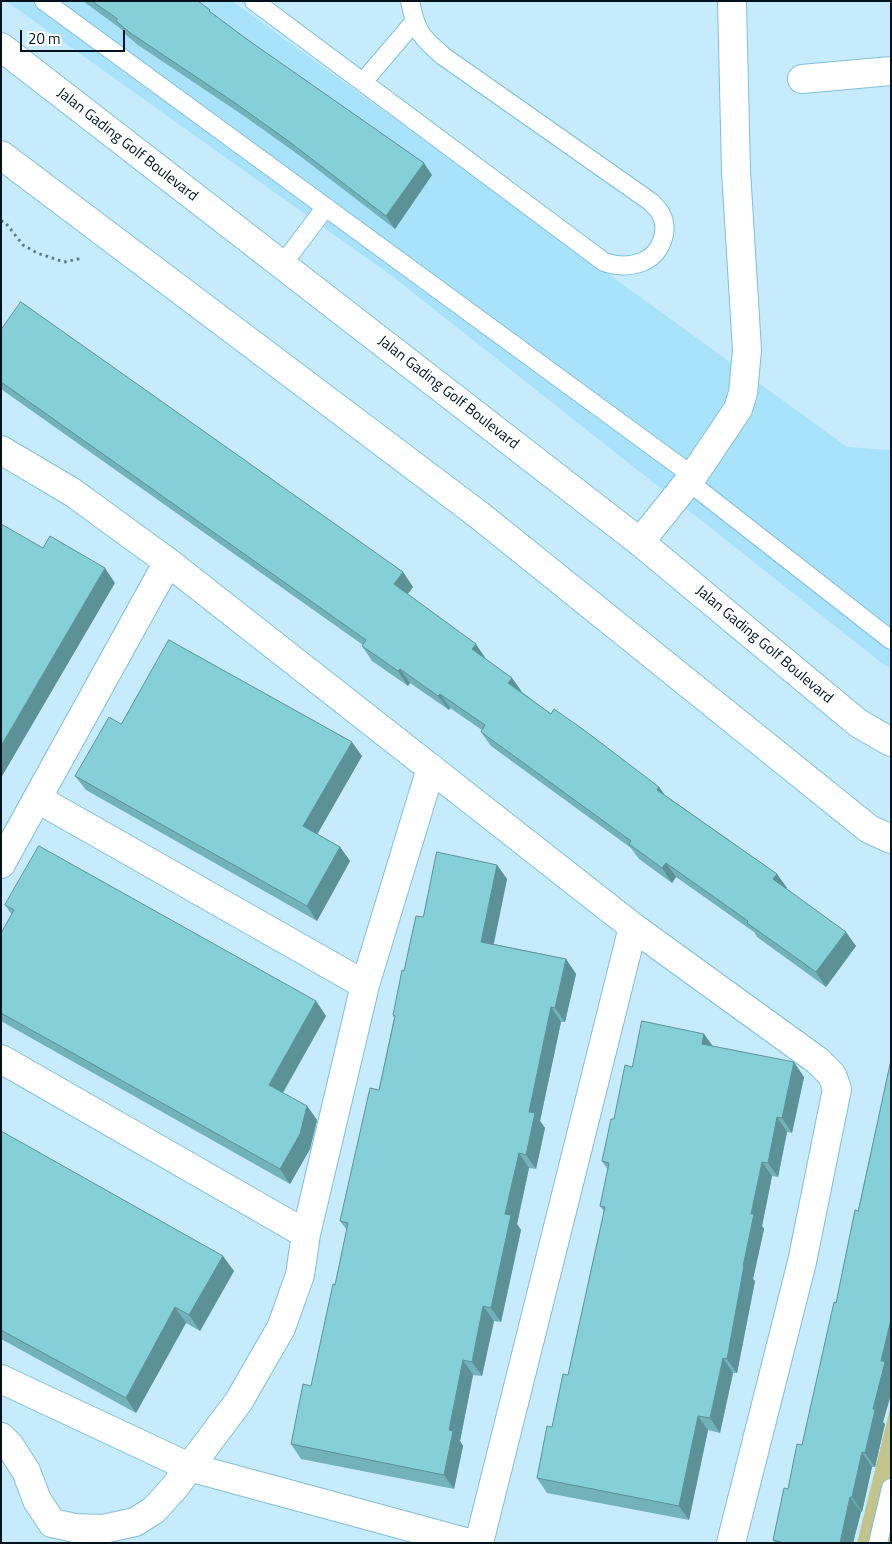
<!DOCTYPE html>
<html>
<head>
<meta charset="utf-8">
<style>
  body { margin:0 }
  #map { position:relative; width:892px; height:1544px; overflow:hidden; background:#c6ebfc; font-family:"Titillium Web",sans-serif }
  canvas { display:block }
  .frame { position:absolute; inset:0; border:2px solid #00121c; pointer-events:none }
  .scale { position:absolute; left:20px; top:30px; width:105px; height:22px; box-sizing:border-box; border:2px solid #00121c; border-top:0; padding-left:6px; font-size:15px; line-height:18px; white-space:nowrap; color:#00121c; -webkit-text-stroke:4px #fff; paint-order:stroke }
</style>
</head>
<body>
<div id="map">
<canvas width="892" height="1544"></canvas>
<div class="frame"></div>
<div class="scale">20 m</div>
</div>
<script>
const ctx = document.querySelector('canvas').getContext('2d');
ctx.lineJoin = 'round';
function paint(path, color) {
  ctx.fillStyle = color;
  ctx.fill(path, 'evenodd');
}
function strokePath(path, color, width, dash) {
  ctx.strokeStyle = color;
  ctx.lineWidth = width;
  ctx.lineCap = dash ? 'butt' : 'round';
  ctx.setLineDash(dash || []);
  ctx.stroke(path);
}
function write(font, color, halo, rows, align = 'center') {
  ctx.font = font + ' "Titillium Web",sans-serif';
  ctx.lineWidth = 4;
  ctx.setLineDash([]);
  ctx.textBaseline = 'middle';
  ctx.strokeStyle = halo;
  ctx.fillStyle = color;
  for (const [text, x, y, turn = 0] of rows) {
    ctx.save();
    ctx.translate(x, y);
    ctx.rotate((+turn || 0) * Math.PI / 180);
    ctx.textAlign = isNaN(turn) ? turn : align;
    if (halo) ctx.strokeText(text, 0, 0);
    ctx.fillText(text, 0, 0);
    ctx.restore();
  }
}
const built = new Path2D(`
  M6,1H232L847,447L891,450V668L883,664L392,276Z`);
const green = new Path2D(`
  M891,1405V1543H857Z`);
const path = new Path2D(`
  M1,221L5,222L23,245L37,253L64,262L83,258`);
const lane = new Path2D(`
  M44,1L693,476
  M254,1L604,262C616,266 629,267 642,262C660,255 670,232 661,214C659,209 654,206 651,202L443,56C420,36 416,31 410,1
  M363,82L414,22
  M282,265L325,208
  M689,482L891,640
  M878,1543L891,1488`);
const street = new Path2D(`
  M802,79L891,71
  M1,450L72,492L168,562L633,927L818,1061L832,1075L837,1089L802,1262L731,1543
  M640,542L693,476L738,409L743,393L747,350L736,171L732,1
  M38,799L365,985
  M1,864L168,562
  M1,1059L306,1234
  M1,1379L189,1467L469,1543
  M1,1437L10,1446L26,1471L37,1500L52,1523L75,1528L103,1529L135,1522L154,1510L174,1488L239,1401L281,1328L300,1275L306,1234L365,985L431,768
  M479,1543L633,927`);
const secondary = new Path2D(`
  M1,47L640,542L858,723L891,742
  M1,155L479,515L869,829L891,839`);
const wall = new Path2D(`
  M83,1H198L213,14L248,40L432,175L395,229L300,156L247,118L138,45L125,34L121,29Z
  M1,330L403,572L413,587L407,594L485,659L512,678L522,692L551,714L659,787L665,795L777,874L787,888V889L856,946L826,987L757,937L754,932L676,877L672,883L639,859L631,848L491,746L481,732L482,730L450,708L449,710L410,683L408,686L372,661L362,646L363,645L1,389Z
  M121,724L362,756L317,834L340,847L350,861L317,921L86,790L75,776Z
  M497,865L507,879L494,944L566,959L576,974L565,1022H561L540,1121L545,1128L536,1169L529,1168L517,1224L521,1230L501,1322L494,1321L482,1376L473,1375L460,1441L463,1446L454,1489L301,1459L291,1444L311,1386L335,1285L347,1230L340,1221L379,1090L394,1018L393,1015L404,971L423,917Z
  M5,905L316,1001L326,1016L283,1093L307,1106L317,1120L310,1149L290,1184L1,1021V933L12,915Z
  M704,1034L712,1046L804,1077L792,1133L787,1132L778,1177L772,1176L762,1226L764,1229L753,1279L755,1281L737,1373H733L720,1433L708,1430L689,1520L547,1493L537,1478L568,1375L604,1211L600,1206L608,1170L602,1161L614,1119Z
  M891,1060V1394L883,1422L885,1424L875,1467H872L862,1512H861L853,1543H775L773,1540L788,1489L802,1445L858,1211Z
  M1,1131L234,1271L200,1331L186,1323L136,1413L1,1339Z`);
const shadedWall = new Path2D(`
  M424,163L432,175L395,229L386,216Z
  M105,568L115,583L1,778V746Z
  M403,572L413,587L404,599L394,584Z
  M476,644L486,659L482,664L472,649Z
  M400,669L410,683L408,686L398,671Z
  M512,678L522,692L508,683Z
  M440,694L450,708L449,710L438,696Z
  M352,742L362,756L314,840L303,826Z
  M659,787L669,802L657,790Z
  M340,847L350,861L317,921L307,906Z
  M666,863L676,877L672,883L662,868Z
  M497,865L507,879L491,956L481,942Z
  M777,874L787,888L783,894L773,879Z
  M846,932L856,946L826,987L816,972Z
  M566,959L576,974L565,1022L555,1008Z
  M316,1001L326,1016L279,1099L269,1085Z
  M551,1007L561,1022L540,1121L545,1128L536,1169L526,1155L529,1112Z
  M704,1034L715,1049L702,1044Z
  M794,1062L804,1077L792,1133L782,1118Z
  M307,1106L317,1120L310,1149L290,1184L280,1169Z
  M777,1117L787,1132L778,1177L768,1163Z
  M519,1153L529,1168L517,1224L521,1230L501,1322L491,1308L505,1214Z
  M762,1162L772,1176L762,1226L764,1229L753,1279L755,1281L737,1373L727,1359L751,1214Z
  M223,1256L234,1271L200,1331L189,1315Z
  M483,1306L494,1321L482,1376L472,1362Z
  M175,1307L186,1323L136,1413L126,1398Z
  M891,1319V1394L883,1422L885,1424L875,1467L865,1453L881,1361Z
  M723,1358L733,1373L720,1433L710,1418Z
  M463,1360L473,1375L460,1441L463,1446L454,1489L444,1475L449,1430Z
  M698,1416L708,1430L689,1520L679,1506Z
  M862,1452L872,1467L862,1512L852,1497Z
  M850,1497L861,1512L853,1543H840Z`);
const building = new Path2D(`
  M92,1H198L210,10L209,11L248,40L424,163L386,216L291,143L238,105L129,32L116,21L117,19Z
  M21,302L403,572L394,584L476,644L472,649L512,678L508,683L551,714L554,709L584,730L659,787L657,790L777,874L773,879L846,932L816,972L747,923L748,921L666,863L662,868L629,844L631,841L481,732L485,725L440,694L438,696L400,669L398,671L362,646L366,640L1,382V330Z
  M1,524L43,548L50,536L105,568L1,746Z
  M169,640L352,742L303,826L340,847L307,906L75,776L109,717L121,724Z
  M39,846L316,1001L269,1085L307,1106L300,1134L280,1169L1,1013V933L14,910L5,905Z
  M437,852L497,865L481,942L566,959L555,1008L551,1007L529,1112L535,1113L526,1155L519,1153L505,1214L511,1215L491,1308L483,1306L472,1362L463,1360L449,1430L453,1431L444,1475L291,1444L303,1384L311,1386L333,1284L335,1285L348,1223L340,1221L370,1088L379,1090L395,1016L393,1015L402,970L404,971L416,916L423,917Z
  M642,1021L704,1034L702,1044L794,1062L782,1118L777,1117L768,1163L762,1162L751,1214H754L743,1266H744L727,1359L723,1358L710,1418L698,1416L679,1506L537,1478L547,1426L552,1427L563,1374L568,1375L605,1207L600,1206L609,1163L602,1161L611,1119H614L625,1065L632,1067Z
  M891,1060V1319L881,1361L885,1362L873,1409L875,1410L865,1453L862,1452L852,1497H850L840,1543H785L773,1540L784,1488L788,1489L797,1444L802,1445L834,1302L836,1303L855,1210L858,1211Z
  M1,1131L223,1256L189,1315L175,1307L126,1398L1,1330Z`);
const streetNames = [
  ["Jalan Gading Golf Boulevard",127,145,38],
  ["Jalan Gading Golf Boulevard",448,393,38],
  ["Jalan Gading Golf Boulevard",764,645,40]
];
paint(built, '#a9e2fb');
paint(green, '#c3c38c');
strokePath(lane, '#81beda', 20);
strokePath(street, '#81beda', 30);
strokePath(secondary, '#81beda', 30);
strokePath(path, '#5f7a87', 3, [2.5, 4]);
strokePath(lane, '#fff', 18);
strokePath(street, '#fff', 28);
strokePath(secondary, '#fff', 28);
paint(wall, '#72b2bb');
paint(shadedWall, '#5d9198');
paint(building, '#85cfd9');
strokePath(building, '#5d9198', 1);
write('15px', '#00121c', '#fff', streetNames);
</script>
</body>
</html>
